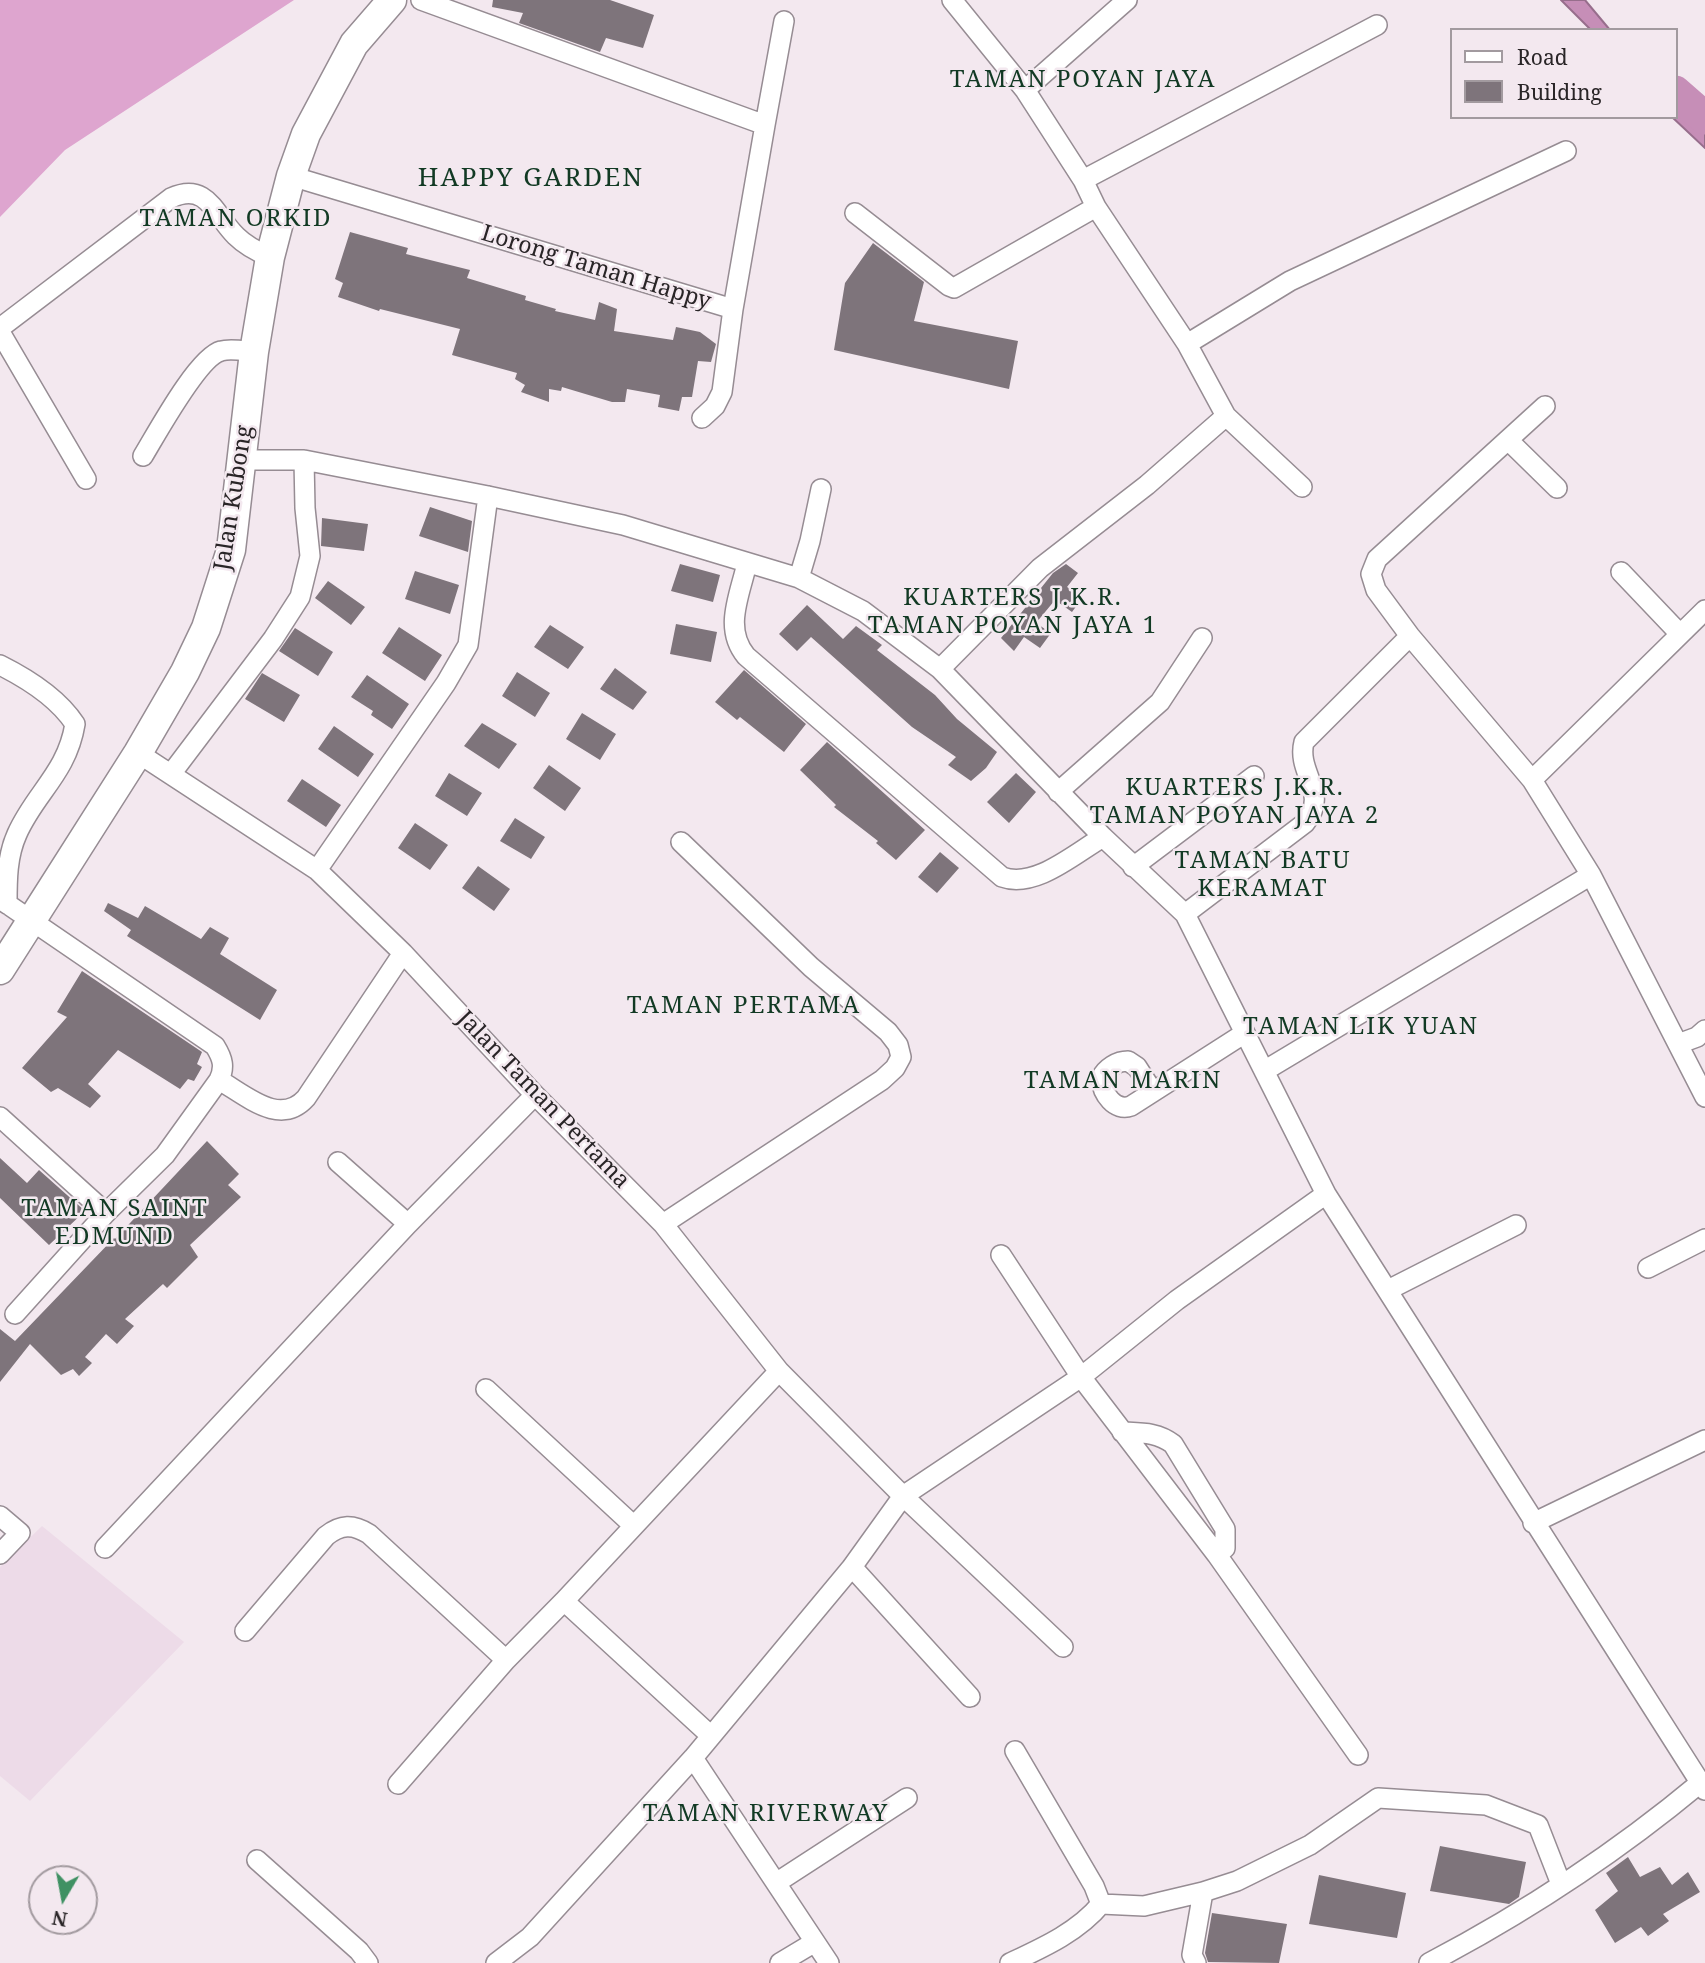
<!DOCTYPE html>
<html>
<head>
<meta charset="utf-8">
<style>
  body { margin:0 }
  #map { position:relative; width:1705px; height:1963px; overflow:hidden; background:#f3e8ef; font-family:"Noto Serif",serif }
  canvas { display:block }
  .legend { position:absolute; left:1450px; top:28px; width:228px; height:91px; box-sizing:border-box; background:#f3e8ef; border:2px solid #a29a9f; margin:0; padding:9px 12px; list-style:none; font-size:21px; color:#292527 }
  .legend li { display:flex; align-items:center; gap:14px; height:35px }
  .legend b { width:35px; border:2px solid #a29a9f }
  .north { position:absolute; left:28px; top:1865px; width:70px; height:70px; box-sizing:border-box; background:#f3e8ef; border:2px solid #a29a9f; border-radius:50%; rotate:190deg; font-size:19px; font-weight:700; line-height:28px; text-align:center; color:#292527 }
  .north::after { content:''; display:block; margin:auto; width:24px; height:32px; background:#3f9163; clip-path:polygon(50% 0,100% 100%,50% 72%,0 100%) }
</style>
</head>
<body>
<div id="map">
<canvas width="1705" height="1963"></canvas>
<ul class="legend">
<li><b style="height:9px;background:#fff"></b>Road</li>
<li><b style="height:19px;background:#7e747b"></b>Building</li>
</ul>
<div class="north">N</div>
</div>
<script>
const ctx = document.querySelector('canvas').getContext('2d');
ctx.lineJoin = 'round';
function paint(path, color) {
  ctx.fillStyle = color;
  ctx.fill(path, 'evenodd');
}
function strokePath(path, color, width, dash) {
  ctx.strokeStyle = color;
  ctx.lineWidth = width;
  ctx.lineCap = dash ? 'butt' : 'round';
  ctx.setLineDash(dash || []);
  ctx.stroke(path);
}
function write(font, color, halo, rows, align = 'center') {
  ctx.font = font + ' "Noto Serif",serif';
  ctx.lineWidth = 5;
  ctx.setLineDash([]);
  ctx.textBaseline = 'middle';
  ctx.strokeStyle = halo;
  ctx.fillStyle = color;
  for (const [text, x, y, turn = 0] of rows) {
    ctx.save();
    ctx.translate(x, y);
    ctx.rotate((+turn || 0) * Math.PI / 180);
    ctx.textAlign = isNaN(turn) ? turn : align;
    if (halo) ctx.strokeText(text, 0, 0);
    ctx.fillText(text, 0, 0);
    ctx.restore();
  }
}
const built = new Path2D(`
  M42,1526L184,1642L30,1801L0,1776V1567Z`);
const forest = new Path2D(`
  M0,0H294L65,150L0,217Z`);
const water = new Path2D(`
  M1561,0H1585L1610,30H1591Z
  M1675,100L1705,126V148L1672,117H1675Z`);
const river = new Path2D(`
  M1675,92L1705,118`);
const building = new Path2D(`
  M493,0H610L654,15L643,48L606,38L600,52L519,23L523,13L492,7Z
  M350,232L408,248L406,254L470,270L467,278L526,296L525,300L556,309L555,311L595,320L599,302L617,309L614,331L673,340L676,327L700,332L716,344L711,362L698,361L692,397H682L679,411L658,407L660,395L627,389L625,402H612L562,387L561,391L549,389V402L521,392L525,385L515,379L517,373L452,355L460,329L380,309L379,311L338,297L343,283L335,279Z
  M873,243L924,282L914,321L1018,341L1009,389L834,350L845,283Z
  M430,507L472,521L468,552L419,536Z
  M322,518L368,524L364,551L321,546Z
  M680,564L720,575L713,602L671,591Z
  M1066,564L1078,573L1067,587L1083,597L1072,612L1055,600L1036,623L1051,633L1040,648L1024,637L1014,651L1001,638L1053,573Z
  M415,571L459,585L450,614L405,599Z
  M328,581L365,607L351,625L315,598Z
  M807,605L843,639L856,626L882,645L877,650L935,695L957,719L997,752L986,768L971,781L948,765L956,757L912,727L811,637L797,651L779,634Z
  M676,624L717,632L711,662L670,654Z
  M550,625L584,647L568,669L534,647Z
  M399,627L442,655L425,681L382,653Z
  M295,628L333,652L318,676L279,651Z
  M615,668L647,692L633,710L600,689Z
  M744,670L806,724L784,752L740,717L737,720L715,702Z
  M517,672L550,693L535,717L502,696Z
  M262,673L300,695L284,722L245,699Z
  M367,675L409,704L392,729L371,715L373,711L351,697Z
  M582,713L616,734L600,760L566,739Z
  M482,723L517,744L499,769L464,746Z
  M334,726L374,754L358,777L318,749Z
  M827,742L925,830L896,860L876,843L878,841L834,807L836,805L800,770Z
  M549,765L581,788L565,811L533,788Z
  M449,773L482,793L467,816L435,796Z
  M1016,773L1036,792L1009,823L987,802Z
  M302,779L341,805L326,827L287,801Z
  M515,818L545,837L531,859L500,841Z
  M415,823L448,845L430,870L398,848Z
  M940,852L959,868L937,893L918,877Z
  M478,866L510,889L494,911L462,888Z
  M108,903L138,918L145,906L201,939L210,927L229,938L220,954L277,990L260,1020L127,936L131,930L104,911Z
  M82,971L202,1052L197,1064L202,1067L194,1081L188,1079L180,1089L118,1050L88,1084L101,1096L90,1108L58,1088L51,1092L22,1068L67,1017L57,1012Z
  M207,1141L239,1174L228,1185L241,1197L190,1245L198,1257L167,1288L163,1284L125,1319L134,1326L117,1344L106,1334L85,1357L92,1363L79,1376L73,1369L61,1375L30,1344L0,1382V1329L15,1341L114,1238L115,1239Z
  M0,1158L27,1183L39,1170L85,1211L49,1245L0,1198Z
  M1440,1846L1526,1862L1519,1897L1509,1904L1430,1891Z
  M1628,1857L1640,1877L1660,1867L1672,1885L1688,1872L1700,1892L1663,1914L1669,1921L1648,1936L1641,1927L1615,1943L1595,1910L1618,1891L1606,1873Z
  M1319,1875L1406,1893L1397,1938L1309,1924Z
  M1212,1913L1287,1924L1279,1963L1208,1962L1205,1953Z`);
const minor = new Path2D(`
  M1025,90L1127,0
  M765,125L784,21
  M291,176L733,309L765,125L421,0
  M1083,180L1377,25
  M855,213L949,286L954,288L1096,207
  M0,328L171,198C208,181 215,216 236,236C246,246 258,252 270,257
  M0,332L86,479
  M1187,344L1290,281L1566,151
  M1226,416L1302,487
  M702,418L715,406L722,392L733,309
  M1508,440L1557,488
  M143,456C157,433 198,357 221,351C231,348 244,351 254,352
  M242,460H304L488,496L623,525L799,578L863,611L940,669L1103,837L1185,914L1326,1194L1705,1790
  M747,563C740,595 723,628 746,656L1002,877C1035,889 1074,854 1103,837
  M1621,572L1680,634
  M799,578L810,541L821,489
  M0,665C28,679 58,698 75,724C67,773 35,793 17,834C7,856 7,880 7,904
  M940,669L1040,568L1147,485L1226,416L1187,344L1096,207L1083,180L1025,90L952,0
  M138,753L317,870L403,953L535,1095L663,1224L779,1371L903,1496L1063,1647
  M171,774L273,639L300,597L310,556L305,508L304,460
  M1532,780L1705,610
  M1058,792L1160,702L1202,638
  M1133,867L1254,776
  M317,870L446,683L468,645L488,496
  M1591,875L1705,1097
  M0,899L215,1046C223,1059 225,1067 219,1080L165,1155L106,1213L15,1314
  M1185,914L1305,823C1330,793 1296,773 1304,742L1410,636
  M1678,1044L1697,1037L1705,1030
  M1264,1071L1591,875L1532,780L1410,636L1376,590L1371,574L1377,559L1545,406
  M219,1080C247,1096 280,1127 306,1098L403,953
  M1153,1092L1137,1067L1128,1061C1117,1061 1106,1068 1101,1078C1102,1094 1115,1112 1131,1106L1245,1033
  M0,1117L106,1213
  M338,1162L408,1224
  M663,1224L882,1080L895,1068L901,1057L898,1045L888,1032L811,967L681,842
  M1001,1255L1081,1377L1217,1555L1358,1755
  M1648,1268L1705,1239
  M1388,1290L1516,1225
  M486,1389L634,1526L779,1371
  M1122,1432C1142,1433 1157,1432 1173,1444L1225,1529V1548L1217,1555
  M0,1516L20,1533L0,1554
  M1533,1523L1705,1440
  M634,1526L564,1601L710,1735
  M105,1548L408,1224L535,1095
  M852,1567L970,1697
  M245,1631L326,1536C341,1524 353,1524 369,1534L506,1660
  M1015,1751L1094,1886L1101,1904
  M693,1758L829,1963
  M398,1784L506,1660L564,1601
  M257,1860L359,1951L368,1963
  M776,1883L907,1798
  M1101,1904L1144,1906L1203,1892
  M496,1963L530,1937L693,1758L852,1567L903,1496L1081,1377L1177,1300L1326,1194
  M780,1963L815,1942
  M1010,1963C1042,1948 1078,1932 1101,1904
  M1196,1963L1192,1955L1203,1892L1237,1881L1310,1845L1378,1798L1486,1805L1538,1825L1561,1884
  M1429,1963C1526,1912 1616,1853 1700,1783`);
const highway = new Path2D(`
  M0,970L138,753L185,672L206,628L231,550L254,352L270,257L291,176L306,134L354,44L392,0`);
const streetNames = [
  ["Lorong Taman Happy",596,268,17],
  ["Jalan Kubong",234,498,-81],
  ["Jalan Taman Pertama",543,1100,46]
];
const neighbourhoodNames = [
  ["TAMAN POYAN JAYA",1083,80],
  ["TAMAN ORKID",236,219],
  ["KUARTERS J.K.R.",1013,598],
  ["TAMAN POYAN JAYA 1",1013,626],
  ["KUARTERS J.K.R.",1235,788],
  ["TAMAN POYAN JAYA 2",1235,816],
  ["TAMAN BATU",1263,861],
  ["KERAMAT",1263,889],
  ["TAMAN PERTAMA",744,1006],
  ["TAMAN LIK YUAN",1361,1027],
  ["TAMAN MARIN",1123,1081],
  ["TAMAN SAINT",115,1209],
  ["EDMUND",115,1237],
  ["TAMAN RIVERWAY",766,1814]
];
const quarterNames = [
  ["HAPPY GARDEN",531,179]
];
paint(built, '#eddbe8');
paint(forest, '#dea5cf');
paint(water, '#c68eb7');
strokePath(water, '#976e8c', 2);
strokePath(river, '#c68eb7', 33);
paint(building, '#7e747b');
strokePath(minor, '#968c93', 22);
strokePath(highway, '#968c93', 31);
strokePath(minor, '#fff', 19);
strokePath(highway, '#fff', 28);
write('23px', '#292527', '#f3e8ef', streetNames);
ctx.letterSpacing = '2px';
write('24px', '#123a24', '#f3e8ef', neighbourhoodNames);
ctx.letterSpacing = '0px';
ctx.letterSpacing = '2px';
write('26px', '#123a24', '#f3e8ef', quarterNames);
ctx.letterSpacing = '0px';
</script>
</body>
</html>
